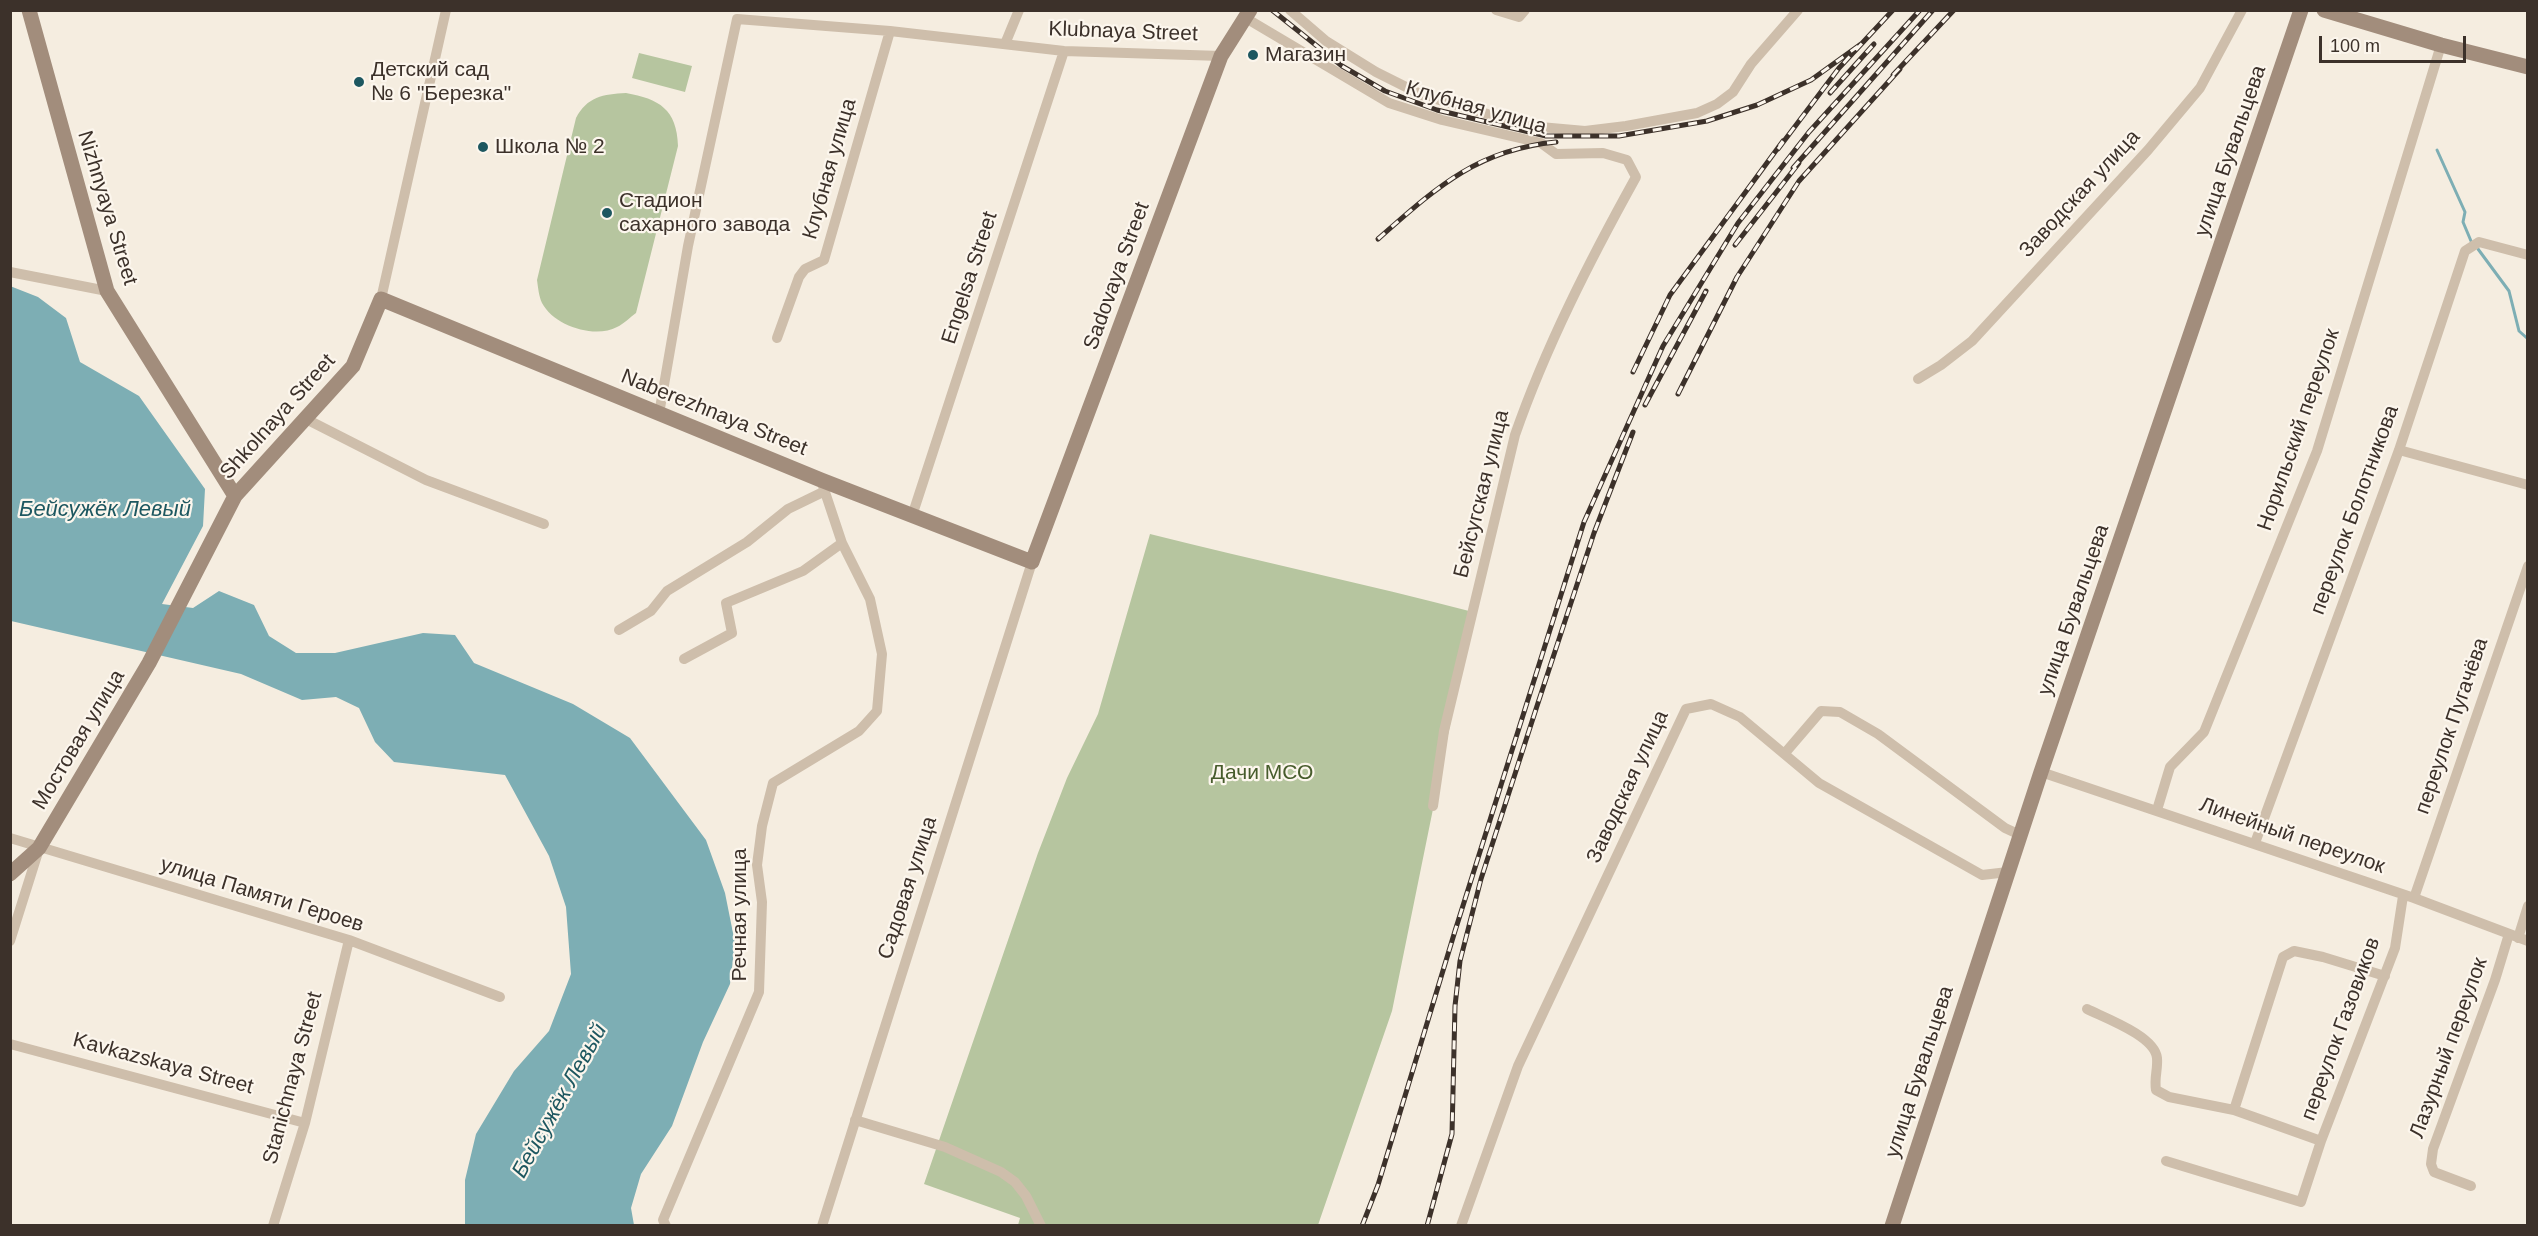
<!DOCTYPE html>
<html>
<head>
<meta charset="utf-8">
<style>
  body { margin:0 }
  #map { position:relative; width:2538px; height:1236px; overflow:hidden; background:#f5ede0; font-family:Helvetica,sans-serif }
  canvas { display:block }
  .frame { position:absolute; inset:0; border:12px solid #3c312a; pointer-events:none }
  .scale { position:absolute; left:2319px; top:36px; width:147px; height:27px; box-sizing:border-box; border:3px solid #3c312a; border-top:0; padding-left:8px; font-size:18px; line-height:21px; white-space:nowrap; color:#3c312a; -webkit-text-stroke:4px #fcf6ed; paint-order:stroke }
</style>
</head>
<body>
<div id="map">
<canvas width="2538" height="1236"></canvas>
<div class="frame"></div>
<div class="scale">100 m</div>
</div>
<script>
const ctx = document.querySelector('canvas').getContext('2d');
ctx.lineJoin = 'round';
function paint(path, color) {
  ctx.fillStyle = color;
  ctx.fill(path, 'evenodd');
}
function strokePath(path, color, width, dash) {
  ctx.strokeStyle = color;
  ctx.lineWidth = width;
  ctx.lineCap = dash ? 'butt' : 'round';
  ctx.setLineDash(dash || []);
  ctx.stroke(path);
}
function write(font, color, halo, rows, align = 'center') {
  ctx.font = font + ' Helvetica,sans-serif';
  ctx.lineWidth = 4.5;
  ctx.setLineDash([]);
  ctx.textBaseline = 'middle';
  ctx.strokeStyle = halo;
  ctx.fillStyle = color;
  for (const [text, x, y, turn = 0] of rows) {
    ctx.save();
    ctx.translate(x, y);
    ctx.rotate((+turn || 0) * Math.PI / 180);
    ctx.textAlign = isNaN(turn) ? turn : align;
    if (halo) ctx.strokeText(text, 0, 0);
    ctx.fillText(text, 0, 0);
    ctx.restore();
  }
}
const green = new Path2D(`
  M639,53L692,66L685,92L632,78Z
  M626,93C659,99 677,109 678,146L636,313C630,317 624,324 617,327C595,339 554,326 542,303C539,297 538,287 537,280L576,118C587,97 603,94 626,93Z
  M1150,534C1258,561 1366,584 1473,612L1392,1011L1318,1225H1018L1020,1218L924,1184L1038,853L1067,778L1098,714Z`);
const water = new Path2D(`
  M10,286L38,297L66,318L80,362L139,396L205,489L203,526L162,604L193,608L219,591L254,605L269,636L296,653H335L423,633L455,635L474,663L573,704L630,738L706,840L725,893L735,943L730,984L703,1042L672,1126L641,1174L631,1208L634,1225H465V1180L476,1134L514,1071L549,1031L571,974L566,907L549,856L505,775L394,762L375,742L359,708L336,697L302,700L241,674L11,621Z`);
const stream = new Path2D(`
  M2437,150L2465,212L2463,222L2471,241
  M2478,249L2509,291L2519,331L2528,339`);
const street = new Path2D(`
  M1290,10L1326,41L1376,72L1422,95L1529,126L1585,131L1626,126L1697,113L1717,104L1733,92L1751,64L1798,10
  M1496,10L1519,17L1525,10
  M1244,17L1389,103L1442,120L1541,143L1556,154L1603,153L1627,160L1636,177C1590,260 1546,346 1515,435L1444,731L1433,806
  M1005,44L1019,10
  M10,272L107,291
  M381,299L446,10
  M777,338L799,277L805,269L824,260L890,31
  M1918,379L1941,365L1972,341L2148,150L2200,88L2242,10
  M659,414L688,246L737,19L890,31L1064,51L1221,56
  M306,419L426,480L544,524
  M2399,450L2528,485
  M912,516L1064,51
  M619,630L651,611L667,591L747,542L788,509L823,492
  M684,659L732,633L726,603L803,571L842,543
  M1785,753L1821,711L1840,712L1878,734L2005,828L2020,835
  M2041,772L2414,898L2528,941
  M2157,810L2170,767L2204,732L2317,451L2441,45
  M10,838L349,940L500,997
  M2255,843L2399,450L2465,251L2479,242L2528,255
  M2414,898L2528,566
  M2518,938L2528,906
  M10,941L39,849
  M2087,1009C2105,1018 2155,1036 2157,1058C2158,1070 2154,1077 2156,1090L2169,1097L2234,1110L2321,1141
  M10,1044L305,1123
  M2234,1110L2283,957L2294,951L2323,957L2385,976
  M855,1120L945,1147L1001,1172L1015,1182L1026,1196L1041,1226
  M2166,1161L2301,1202L2321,1141L2395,948L2403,896
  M2471,1186L2434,1172L2431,1164L2433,1149L2495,980L2509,934
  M273,1226L305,1123L349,940
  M666,1226L663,1220L759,992L762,902L757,865L762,826L773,783L859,731L877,711L882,654L870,599L842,543L821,480
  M822,1226L1032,562
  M1461,1226L1518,1066L1686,709L1711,704L1740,717L1819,783L1982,875L2008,872`);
const secondary = new Path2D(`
  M29,10L107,291L235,496
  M2324,10L2441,45L2528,67
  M10,874L39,848L149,663L235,496L353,366L381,299L821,480L1032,562L1221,56L1250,10
  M1892,1226L2041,772L2301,10`);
const rail = new Path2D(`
  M1272,10L1342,66L1385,91L1437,110L1546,136H1619L1707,121L1757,105L1811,80L1861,44
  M1893,75L1954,10
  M1830,93L1874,44
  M1778,149L1839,68L1893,10
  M1793,168L1933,10
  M1378,239C1436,188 1476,150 1556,142
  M1735,245L1799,163
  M1633,372L1670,295L1783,141
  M1678,394L1737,277L1799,181L1900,69
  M1645,405L1706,291
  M1362,1226L1378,1185L1455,931L1584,522L1663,346L1738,223L1809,132L1920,10
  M1427,1226L1452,1134L1455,1006L1460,961L1481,879L1537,706L1594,533L1633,432`);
const markers = [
  [1253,55,6,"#1d5760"],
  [359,82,6,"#1d5760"],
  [483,147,6,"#1d5760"],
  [607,213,6,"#1d5760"]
];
const streetNames = [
  ["Klubnaya Street",1123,32,2],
  ["Клубная улица",1476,108,16],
  ["улица Бувальцева",2231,151,-71],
  ["Клубная улица",830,169,-74],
  ["Заводская улица",2080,194,-47],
  ["Nizhnyaya Street",107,208,73],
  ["Sadovaya Street",1117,276,-70],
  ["Engelsa Street",970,278,-72],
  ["Naberezhnaya Street",714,413,22],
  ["Shkolnaya Street",278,417,-48],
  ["Норильский переулок",2299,430,-71],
  ["Бейсугская улица",1482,494,-76],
  ["переулок Болотникова",2355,510,-70],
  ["улица Бувальцева",2074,610,-71],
  ["переулок Пугачёва",2452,726,-71],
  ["Мостовая улица",79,740,-59],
  ["Заводская улица",1628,787,-65],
  ["Линейный переулок",2292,836,19],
  ["Садовая улица",908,888,-72],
  ["улица Памяти Героев",262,895,17],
  ["Речная улица",740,915,-90],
  ["переулок Газовиков",2341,1029,-70],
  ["Лазурный переулок",2449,1048,-70],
  ["Kavkazskaya Street",163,1064,15],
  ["улица Бувальцева",1920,1072,-72],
  ["Stanichnaya Street",293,1078,-75]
];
const poiNames = [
  ["Магазин",1265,55],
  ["Детский сад",371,70],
  ["№ 6 \"Березка\"",371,94],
  ["Школа № 2",495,147],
  ["Стадион",619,201],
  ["сахарного завода",619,225]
];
const parkNames = [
  ["Дачи МСО",1262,773]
];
const waterNames = [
  ["Бейсужёк Левый",105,510],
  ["Бейсужёк Левый",560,1101,-61]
];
paint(green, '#b6c59f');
paint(water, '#7daeb4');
strokePath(stream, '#7daeb4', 3);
strokePath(street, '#cebeab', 10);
strokePath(secondary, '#a28d7c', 15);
strokePath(rail, '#3c312a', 5);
strokePath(rail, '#fcf6ed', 3, [9]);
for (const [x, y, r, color] of markers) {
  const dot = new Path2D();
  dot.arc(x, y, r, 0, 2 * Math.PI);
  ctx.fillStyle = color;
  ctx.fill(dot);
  strokePath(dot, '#fcf6ed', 2);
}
write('21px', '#3c312a', '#fcf6ed', streetNames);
write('21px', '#3c312a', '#fcf6ed', poiNames, 'left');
write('21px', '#475c2c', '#fcf6ed', parkNames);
write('italic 22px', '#1d5760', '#fcf6ed', waterNames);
</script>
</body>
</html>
